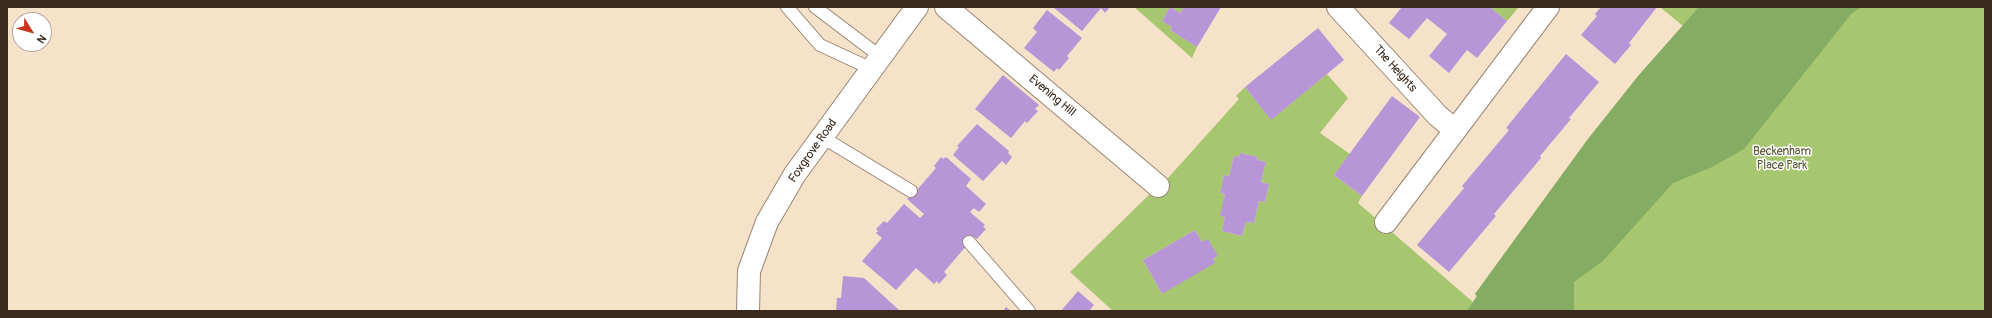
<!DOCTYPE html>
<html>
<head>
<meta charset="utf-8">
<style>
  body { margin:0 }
  #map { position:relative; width:1992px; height:318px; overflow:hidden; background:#f6e1c9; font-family:Pangolin,sans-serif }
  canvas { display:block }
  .frame { position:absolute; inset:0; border:8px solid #3b2a1e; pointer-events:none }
  .north { position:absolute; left:12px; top:12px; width:40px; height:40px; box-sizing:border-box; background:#fff; border:1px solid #b1aaa5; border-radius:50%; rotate:127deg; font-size:11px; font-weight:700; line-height:16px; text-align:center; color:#3b2a1e }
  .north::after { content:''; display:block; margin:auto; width:14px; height:18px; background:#c8321e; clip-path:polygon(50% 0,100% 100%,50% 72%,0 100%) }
</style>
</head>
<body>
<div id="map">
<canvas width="1992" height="318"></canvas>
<div class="frame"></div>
<div class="north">N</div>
</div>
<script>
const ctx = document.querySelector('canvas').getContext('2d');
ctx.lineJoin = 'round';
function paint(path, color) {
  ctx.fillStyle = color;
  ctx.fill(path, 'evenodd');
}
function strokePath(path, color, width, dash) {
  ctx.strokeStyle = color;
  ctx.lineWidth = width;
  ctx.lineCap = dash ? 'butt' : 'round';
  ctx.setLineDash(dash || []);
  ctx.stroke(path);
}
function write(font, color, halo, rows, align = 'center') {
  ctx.font = font + ' Pangolin,sans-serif';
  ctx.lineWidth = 3;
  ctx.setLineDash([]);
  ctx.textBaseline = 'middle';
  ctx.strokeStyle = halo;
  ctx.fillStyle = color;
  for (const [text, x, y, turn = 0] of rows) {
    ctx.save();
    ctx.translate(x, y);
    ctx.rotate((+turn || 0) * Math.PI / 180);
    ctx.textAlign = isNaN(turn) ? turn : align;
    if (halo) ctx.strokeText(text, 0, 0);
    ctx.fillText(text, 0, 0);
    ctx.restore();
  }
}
const green = new Path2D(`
  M1134,7H1184L1180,13L1170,7L1162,21L1172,27L1170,30L1197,47L1192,58Z
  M1490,7H1519L1507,21Z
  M1660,7H1985V311H1113L1070,272L1158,186L1168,178L1239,99L1236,96L1245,87L1271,119L1327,74L1348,98L1320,133L1350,154L1334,175L1362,196L1358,203L1473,302L1477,296L1475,294L1588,139L1639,75L1683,26ZM1240,153L1258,157L1257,160L1266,162L1261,182L1269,184L1265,202L1259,201L1254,223L1246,222L1242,236L1222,231L1225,217L1221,216L1225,194L1220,193L1224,175L1229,176L1234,156L1239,157ZM1195,230L1202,242L1218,256L1162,294L1143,260Z`);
const forest = new Path2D(`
  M1699,7H1862L1852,13L1744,149L1712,167L1673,183L1603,261L1574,282V311H1467L1477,296L1475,294L1588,139L1639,75Z`);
const building = new Path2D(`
  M1053,7H1110L1105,13L1101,8L1082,31Z
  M1170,7L1180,13L1184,7H1221L1197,47L1170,30L1172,27L1162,21Z
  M1402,7H1490L1507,21L1477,58L1467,50L1449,73L1429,56L1447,34L1427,18L1409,39L1389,23Z
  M1601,7H1657L1629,43L1631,45L1615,64L1581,35L1597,16L1595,14Z
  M1047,10L1082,38L1067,56L1069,58L1059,70L1057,68L1054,72L1024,48L1037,32L1033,28Z
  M1318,28L1344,60L1271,120L1245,87Z
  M1566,54L1599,82L1569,118L1571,119L1540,156L1541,158L1494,214L1496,216L1449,272L1417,245L1464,188L1462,186L1509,130L1506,128Z
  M1003,75L1039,105L1035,109L1038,111L1027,123L1025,121L1011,138L975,109Z
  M1392,96L1420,117L1362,196L1334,175Z
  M977,124L1009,151L1008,153L1012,157L1006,165L1002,161L983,181L953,155L959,147L957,146Z
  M1240,153L1258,157L1257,160L1266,162L1261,182L1269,184L1265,202L1259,201L1254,223L1246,222L1242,236L1222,231L1225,217L1220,216L1225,194L1220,193L1224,175L1229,176L1234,156L1239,157Z
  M941,157L943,159L946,157L971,179L966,186L986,204L979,212L974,208L970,212L985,225L983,227L986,229L977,239L974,237L944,272L947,275L939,284L937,281L934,284L916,268L896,290L862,261L882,238L876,233L878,231L876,229L884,221L887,223L904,204L920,218L924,214L907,199L909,197L907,195L914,187L917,190L936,168L934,166Z
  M1195,230L1202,242L1208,239L1218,256L1213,259L1215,263L1162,294L1143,260Z
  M843,276L864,278L900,311H836L837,298H841Z
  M1078,291L1094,305L1089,311H1061Z
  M1006,307L1011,311H1003Z`);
const service = new Path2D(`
  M787,7L820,45L872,69
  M815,7L881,57
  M822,137L911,191
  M969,242L1029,311`);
const minor = new Path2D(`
  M946,7L1158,186
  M1338,7L1438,116L1454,129
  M1386,222L1548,7
  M748,311L749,271L767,222L795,174L917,7`);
const streetNames = [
  ["The Heights",1395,69,48],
  ["Evening Hill",1052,96,40],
  ["Foxgrove Road",813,151,-55]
];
const parkNames = [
  ["Beckenham",1782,152],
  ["Place Park",1782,166]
];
paint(green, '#a6c770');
paint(forest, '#84ac62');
paint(building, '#b795d6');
strokePath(service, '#988674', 14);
strokePath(minor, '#988674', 24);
strokePath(service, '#fff', 12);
strokePath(minor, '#fff', 22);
write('12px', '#3b2a1e', '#fff', streetNames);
write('12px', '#5b5937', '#fff', parkNames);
</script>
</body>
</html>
